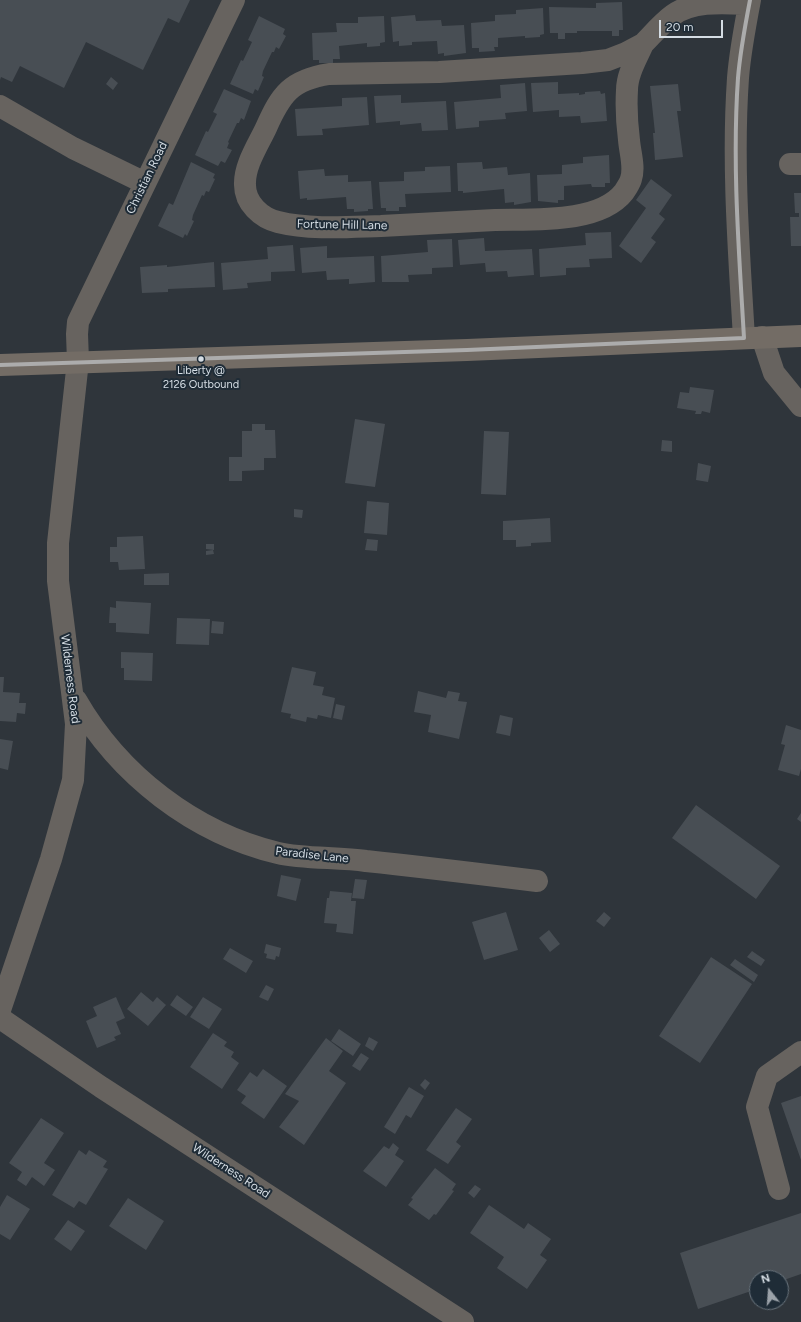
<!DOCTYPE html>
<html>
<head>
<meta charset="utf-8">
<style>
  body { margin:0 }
  #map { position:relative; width:801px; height:1322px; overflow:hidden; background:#2f353b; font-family:Figtree,sans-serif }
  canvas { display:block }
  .north { position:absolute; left:749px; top:1270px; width:40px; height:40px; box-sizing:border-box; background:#1f2c37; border:1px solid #68737c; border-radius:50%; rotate:343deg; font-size:11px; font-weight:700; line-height:16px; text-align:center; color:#d5dde4 }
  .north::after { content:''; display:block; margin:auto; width:14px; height:18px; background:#9ba2a9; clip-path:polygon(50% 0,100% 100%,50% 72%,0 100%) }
  .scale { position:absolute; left:659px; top:20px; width:64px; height:18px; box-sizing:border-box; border:2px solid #d5dde4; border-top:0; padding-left:5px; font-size:12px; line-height:14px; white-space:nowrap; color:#d5dde4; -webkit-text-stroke:3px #1f2c37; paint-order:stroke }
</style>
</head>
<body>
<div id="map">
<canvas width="801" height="1322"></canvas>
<div class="north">N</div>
<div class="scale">20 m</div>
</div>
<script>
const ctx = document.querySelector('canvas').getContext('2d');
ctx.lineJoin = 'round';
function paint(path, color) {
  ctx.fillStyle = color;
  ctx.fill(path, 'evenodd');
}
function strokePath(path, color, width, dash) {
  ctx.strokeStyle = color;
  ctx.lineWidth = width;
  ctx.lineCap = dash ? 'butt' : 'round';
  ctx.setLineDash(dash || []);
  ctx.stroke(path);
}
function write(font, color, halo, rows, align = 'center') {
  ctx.font = font + ' Figtree,sans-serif';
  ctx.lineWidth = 4;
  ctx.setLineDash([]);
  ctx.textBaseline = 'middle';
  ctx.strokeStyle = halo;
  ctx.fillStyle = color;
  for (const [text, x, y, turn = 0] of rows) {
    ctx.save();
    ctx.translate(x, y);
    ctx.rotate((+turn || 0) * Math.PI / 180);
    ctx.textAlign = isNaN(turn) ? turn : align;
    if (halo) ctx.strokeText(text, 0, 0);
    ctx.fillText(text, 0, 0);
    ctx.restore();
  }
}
const building = new Path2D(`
  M0,0H190L179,23L168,18L143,70L86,42L64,88L20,66L12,82L1,77L0,80Z
  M622,2L623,30H619V36H612V31H577V33H565V39H558V33H550L549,7L596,8V3Z
  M543,8L544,34L540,35V37L525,38V36L498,38V47H494L495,51L479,52V48H472L471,23L495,21V15L516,14V10Z
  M415,15L416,21L441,20L442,26L464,25L466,53L444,56V53L438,54L437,41L412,42V45L399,46V41L393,42L391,17Z
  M259,16L285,29L283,34L286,36L279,49L276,47L274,52H272L263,71L262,76L264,77L258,91L255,89L253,94L230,84L241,60L243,61L252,42L248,40Z
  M384,16L385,42L380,43V46L367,47V43L339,46L340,59H333V63H319V60H313L312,33L337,32L336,23H358V17Z
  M111,77L118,83L113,90L106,84Z
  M558,82V94L579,93V95L585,94V92L600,91L601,94L605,93L607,121L581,123L580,116L559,117V110L533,112L531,83Z
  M525,83L527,111L505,113L506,119L479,121V127L456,129L454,102L501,98L500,85Z
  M678,84L681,111H677L683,157L655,160L653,133H655L650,86Z
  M224,89L251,101L244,120L241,118L239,123H237L228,142L229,143L227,148L232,150L225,163L221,161L218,166L195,155L206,131L208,132L217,114L213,112Z
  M401,95V103L446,101L448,130L422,131L421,123L400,125V121L376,123L374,96Z
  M367,97L369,125L322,129L323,135L297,136L295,109L342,106V98Z
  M609,155L610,183H605V187H592L591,184L564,186V200H558V203L538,201L537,175L562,174V165L583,163V157Z
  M191,162L215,174L213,178L215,179L209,192L206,191L204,196L202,195L193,215L192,220L194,221L187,236L185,234L183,238L158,226L169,203L173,205Z
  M482,162L483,169L507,167L508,175L530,173L531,202L514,205V202L505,203L504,189L463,193V191H458L457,163Z
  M450,166L451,192L405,194L406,207H399V211H386V208H381L379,182L404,181V172L425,171V167Z
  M324,169L325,176L348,175V182L371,181L373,209H368V211L354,212V209H347L346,197L307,200V198L300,199L298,171Z
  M651,179L672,195L659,214L665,219L651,238L656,242L641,263L619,246L646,208L636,200Z
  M794,193H801V246H791L790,217H799V213H795Z
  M611,232L612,258L589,259L590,267L566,268V275L540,277L539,249L586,245L585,233Z
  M484,238L485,251L532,249L534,275L508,277L507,271L486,272L485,263L460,265L458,240Z
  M452,239L453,267L432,268V274L408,275L409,282H382L381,256L428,252L427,240Z
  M293,245L295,271L271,272V281L247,283L248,288L223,290L221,263L268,259L267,247Z
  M327,246V258L374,256L375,282L349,284V279L327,280L326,271L302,273L300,248Z
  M214,262L215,287L168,289V292L142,293L140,267L167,265V267Z
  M690,387L714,390L710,413L702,411L701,414H695L696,411L677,408L680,392L689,393Z
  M355,419L385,424L375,487L345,483Z
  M252,424H265V430H275L276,458H264V470L242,471V481H229V457H242V431H252Z
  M484,431L509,432L506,495L481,494Z
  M662,440L672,441V452L661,451Z
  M698,463L711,466L708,482L696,480Z
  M367,501L389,503L387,535L364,533Z
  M294,509L303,510L302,518L294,517Z
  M550,518L551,542L531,543V546L516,547V540H503V521Z
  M143,536L145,569L119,570L118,562H110V547H117V537Z
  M367,539L378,540L377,551L365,550Z
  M206,544H214V550L206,549Z
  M213,550L214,554L206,555V551Z
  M169,573V585H144V574Z
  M116,601L151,603L149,634L116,632V623H109L110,607L116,608Z
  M177,618L210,619L209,645L176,644Z
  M212,621L224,622L223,634L211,633Z
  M121,652L153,653L152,681L124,680V668H121Z
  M292,667L316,672L313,685L324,687L322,695L335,698L331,718L318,715L317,719L307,717L306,722L290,718L291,714L281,712Z
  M0,677H4L3,692L20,693L19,703H26L25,714L17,713L16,722L0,721Z
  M418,691L446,698L448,691L460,693L458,701L467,702L459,739L428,732L431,715L414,712Z
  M336,704L345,706L342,720L333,718Z
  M500,715L513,718L510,736L496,733Z
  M786,725L801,730V769L799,776L778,770L785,745L781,744Z
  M0,739L13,741L8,770L0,768Z
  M696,805L780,866L756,899L672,838Z
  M801,813V822L797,819Z
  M281,875L301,879L296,901L277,896Z
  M355,879L367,880L364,899L352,898Z
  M330,891L352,893L351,901H356L353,934L336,932L337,924L324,923L327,898H329Z
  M506,912L518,950L484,960L472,922Z
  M604,912L611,918L604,927L596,921Z
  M549,930L560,944L550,952L539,938Z
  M266,944L281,948L279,957L276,956L275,960L266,958L267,954L264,953Z
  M230,948L253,961L246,973L223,959Z
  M752,951L765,960L761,966L747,957Z
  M711,957L752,984L700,1063L659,1036Z
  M735,959L758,975L754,982L730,965Z
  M266,985L274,989L268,1001L259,997Z
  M141,992L153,1002L157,997L166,1005L148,1026L127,1009Z
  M177,995L193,1007L186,1016L170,1005Z
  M116,997L125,1018L116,1022L121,1034L114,1037L116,1040L97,1048L86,1021L97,1016L93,1007Z
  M203,997L222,1009L209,1029L190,1017Z
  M339,1029L361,1044L353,1056L331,1041Z
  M213,1033L227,1042L224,1046L234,1052L231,1057L239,1063L222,1089L190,1067Z
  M369,1037L378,1042L373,1051L365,1046Z
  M326,1038L343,1051L329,1071L346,1083L304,1145L279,1127L299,1101L285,1094Z
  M361,1053L369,1058L360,1071L352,1066Z
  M263,1069L287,1086L264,1119L241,1103L246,1096L237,1090L250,1072L257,1077Z
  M425,1079L430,1083L425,1090L420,1085Z
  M409,1087L424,1096L411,1118L406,1115L395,1134L384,1127Z
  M801,1096V1160L781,1103Z
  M456,1108L472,1119L456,1142L461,1146L448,1164L426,1150Z
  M41,1118L64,1133L44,1163L55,1170L44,1186L32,1177L26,1186L17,1180L22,1172L9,1163Z
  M393,1143L399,1148L395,1155L404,1161L386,1187L363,1171L384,1146L389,1149Z
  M79,1150L86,1155L89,1150L107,1161L103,1167L108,1169L86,1205L79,1201L74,1208L52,1195Z
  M435,1168L456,1184L452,1190L454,1191L436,1215L434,1214L429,1220L408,1205L413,1199L411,1198Z
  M475,1185L481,1189L474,1198L468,1193Z
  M7,1195L30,1209L10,1240L0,1234V1207Z
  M128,1198L164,1221L146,1250L109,1226Z
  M489,1205L524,1229L528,1223L551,1239L540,1255L547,1260L527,1289L497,1268L504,1257L470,1233Z
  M801,1213V1274L781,1281V1278H757V1289L698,1309L680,1253Z
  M68,1220L85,1231L71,1251L54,1239Z`);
const minor = new Path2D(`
  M643,44C637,58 627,74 627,90C626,106 627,124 629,140C630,153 635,167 631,179C630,183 626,189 624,192C599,224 533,219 495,220C457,222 419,224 381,226C348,227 310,230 278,222C261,218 245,203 245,185C244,166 258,145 266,128C281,94 291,80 329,74L439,72L582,63L608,60L626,53Z
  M643,44C653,34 662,23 673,15C693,0 725,3 749,4
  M0,106L73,148L145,183
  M790,164H801
  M762,337L774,373L801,406
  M744,338C739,252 732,164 738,78C740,52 745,26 750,0
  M76,700C119,775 194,833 278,853C303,859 339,857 366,861C423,867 480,874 537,881
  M0,1010L51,859L73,780L76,724L58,581V543L78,361L77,334L78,322L234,0
  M0,1018L101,1087L463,1322
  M779,1189L757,1107L767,1076L801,1052`);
const major = new Path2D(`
  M0,365L467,350L801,336`);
const bus1 = new Path2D(`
  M744,338C739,252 732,164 738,78C740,52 745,26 750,0
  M0,365L467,350L744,338`);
const markers = [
  [201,359,3.5,"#d5dde4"]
];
const busNames = [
  ["Liberty @",201,371],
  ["2126 Outbound",201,385]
];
const streetNames = [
  ["Christian Road",147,178,-64],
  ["Fortune Hill Lane",342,225,1],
  ["Wilderness Road",70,679,83],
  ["Paradise Lane",312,855,6],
  ["Wilderness Road",231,1171,33]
];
paint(building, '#484e54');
strokePath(minor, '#67635f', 22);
strokePath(major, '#736c65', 22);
strokePath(bus1, '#acacac', 4);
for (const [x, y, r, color] of markers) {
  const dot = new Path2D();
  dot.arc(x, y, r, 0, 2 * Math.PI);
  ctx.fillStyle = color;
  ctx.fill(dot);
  strokePath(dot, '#1f2c37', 1.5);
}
write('11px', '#d5dde4', '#1f2c37', busNames);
write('12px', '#d5dde4', '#1f2c37', streetNames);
</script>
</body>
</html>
